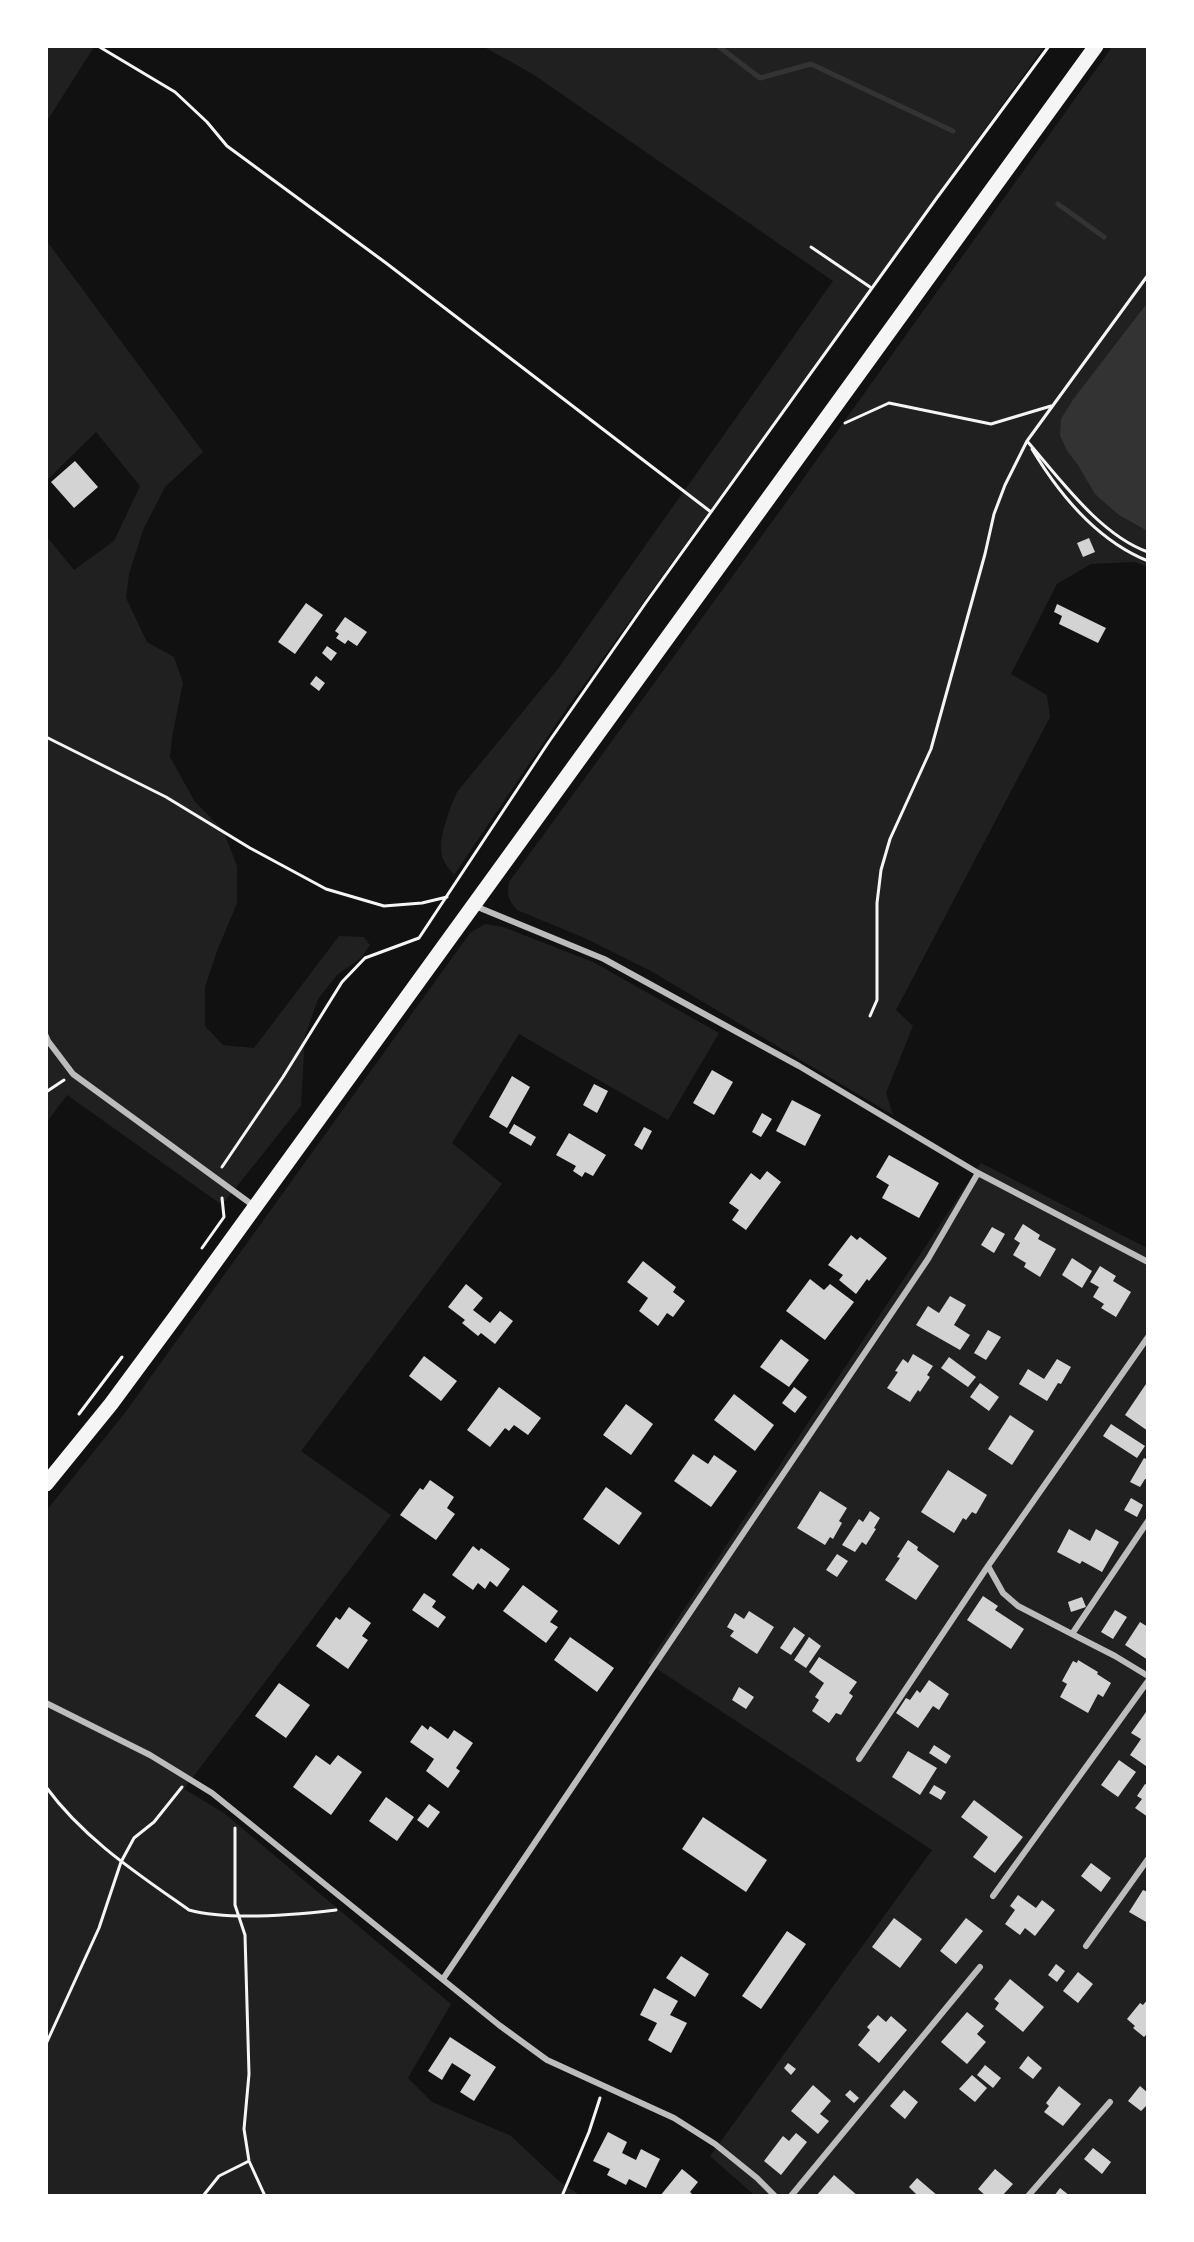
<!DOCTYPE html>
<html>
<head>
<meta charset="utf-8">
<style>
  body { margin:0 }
  #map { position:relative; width:1194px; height:2242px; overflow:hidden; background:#111; font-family:"DM Sans",sans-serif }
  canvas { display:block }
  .frame { position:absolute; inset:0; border:48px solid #fff; pointer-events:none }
</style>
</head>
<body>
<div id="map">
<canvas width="1194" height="2242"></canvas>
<div class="frame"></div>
</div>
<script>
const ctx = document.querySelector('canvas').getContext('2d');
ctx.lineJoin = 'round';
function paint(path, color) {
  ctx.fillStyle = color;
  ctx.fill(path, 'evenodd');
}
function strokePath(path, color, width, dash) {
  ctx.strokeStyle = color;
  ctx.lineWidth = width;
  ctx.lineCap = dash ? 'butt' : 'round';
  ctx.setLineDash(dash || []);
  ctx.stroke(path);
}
const green = new Path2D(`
  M47,46L94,47L47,121L46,47Z
  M484,47H1044L567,708L454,875C450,870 445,864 443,859C436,842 450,808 457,792L557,670L833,281L531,73Z
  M1112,47H1147V303L1074,398L1067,451L1119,515L1147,531V567L1135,562L1091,564L1057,584L1011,674L1047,695L1050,717L896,1010L913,1026L886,1093L893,1115L651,971L587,939L517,910C508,900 507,895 509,882L788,500Z
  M46,240L203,452L165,487L143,530L129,574L126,598L147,642L174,657L183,683L172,737L170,757L195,802L223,830L237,866V903L217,951L205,987V1026L223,1045L254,1048L339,936L364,937L370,945L361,958L337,975L318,999L305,1036L301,1106L222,1205L67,1095L47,1122V537L74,570L114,541L140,486L96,432L47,480Z
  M485,924L503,927L593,962L719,1033L668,1120L519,1034L452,1143L502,1184L301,1451L391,1515L184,1789L224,1813L451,2004L408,2078L432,2102L511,2136L560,2182L580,2195H47L46,1511L124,1414L470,933Z
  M981,1163L1147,1248V2195H754L710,2156L932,1850L648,1663Z`);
const water = new Path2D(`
  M1147,303V531L1119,515L1095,494L1078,465L1067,451L1060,435L1061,419L1074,398Z`);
const stream = new Path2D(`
  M718,46L760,78L811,64L953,131
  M1058,204L1104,237`);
const building = new Path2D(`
  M75,461L98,487L74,508L51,482Z
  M1089,538L1095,552L1083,557L1077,543Z
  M306,603L323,615L295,654L278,642Z
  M1057,604L1106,628L1098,643L1059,624L1062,616L1054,612Z
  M345,617L367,632L357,646L348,640L345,644L336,638L339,634L335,631Z
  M327,646L337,653L331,661L322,653Z
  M316,676L325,683L319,691L310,684Z
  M712,1070L733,1082L714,1115L693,1103Z
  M512,1076L530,1087L507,1128L489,1117Z
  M594,1084L608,1091L597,1113L583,1105Z
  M792,1100L821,1115L805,1146L776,1131Z
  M762,1113L772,1119L761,1137L752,1132Z
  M514,1124L536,1137L531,1146L509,1133Z
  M644,1127L652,1131L642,1150L634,1145Z
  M569,1133L606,1155L593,1176L585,1172L582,1177L573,1171L576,1166L556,1155Z
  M889,1155L939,1183L919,1218L882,1198L889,1185L876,1177Z
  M767,1171L781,1182L746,1230L732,1220L739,1210L729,1203L751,1173L760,1180Z
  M1023,1224L1040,1235L1038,1239L1056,1249L1040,1277L1024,1267L1026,1263L1013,1255L1020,1243L1014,1239Z
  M992,1227L1005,1234L994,1253L981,1245Z
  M851,1235L857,1240L860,1237L887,1258L869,1281L867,1279L856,1294L839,1280L843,1275L828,1265Z
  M1072,1258L1092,1271L1082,1288L1062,1275Z
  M643,1261L676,1287L673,1292L685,1301L673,1317L667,1313L658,1326L639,1311L648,1298L627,1282Z
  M1100,1266L1116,1276L1113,1281L1131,1292L1116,1317L1101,1308L1104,1304L1093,1297L1099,1287L1090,1282Z
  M810,1279L824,1290L830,1284L854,1302L825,1340L786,1311Z
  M466,1284L483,1298L473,1310L490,1323L500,1311L513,1321L495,1344L481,1333L478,1336L462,1323L465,1320L448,1307Z
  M950,1296L966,1305L954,1325L970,1335L960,1350L916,1325L928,1306L939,1313Z
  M988,1330L1001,1337L986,1360L974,1353Z
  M781,1339L809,1360L789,1387L760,1367Z
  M913,1354L933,1366L927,1375L930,1377L920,1392L918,1390L910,1402L887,1388L898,1372L895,1371L903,1359L908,1363Z
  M424,1356L457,1381L441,1401L409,1376Z
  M949,1357L976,1377L968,1387L941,1368Z
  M1057,1359L1071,1367L1061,1384L1058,1383L1047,1401L1019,1384L1028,1369L1044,1379Z
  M980,1383L999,1397L989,1411L970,1397Z
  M1146,1384L1148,1386V1431L1125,1415Z
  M499,1387L541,1418L528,1435L514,1425L509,1431L505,1428L490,1447L467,1430Z
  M794,1387L807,1397L795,1413L782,1403Z
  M734,1394L774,1425L755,1451L714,1420Z
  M626,1404L653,1424L631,1455L603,1435Z
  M1010,1415L1034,1431L1012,1465L988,1449Z
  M1111,1424L1145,1446L1137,1458L1103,1436Z
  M693,1454L708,1464L714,1455L737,1471L711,1507L674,1481Z
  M1144,1458L1148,1460V1480L1145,1479L1140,1487L1130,1482Z
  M948,1470L987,1495L976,1514L972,1512L966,1520L963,1518L954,1533L921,1512Z
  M430,1480L454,1497L447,1508L455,1514L436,1540L400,1515L420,1488L423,1490Z
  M606,1487L642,1513L619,1545L583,1519Z
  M820,1491L847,1508L839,1521L842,1523L833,1539L830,1537L825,1545L797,1528Z
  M1131,1498L1143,1505L1137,1517L1124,1510Z
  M870,1511L880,1518L874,1528L876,1529L866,1545L862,1542L855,1552L842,1545L859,1519L863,1522Z
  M1069,1529L1090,1541L1096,1529L1119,1542L1102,1572L1082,1561L1080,1564L1057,1552Z
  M908,1540L918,1547L917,1550L939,1566L916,1600L885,1580L900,1558L897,1557Z
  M473,1546L479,1551L481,1548L510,1569L497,1587L490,1581L485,1589L478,1583L473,1590L452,1575Z
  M837,1554L848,1561L837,1577L826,1570Z
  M523,1585L558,1611L550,1622L558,1627L546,1643L503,1611Z
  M424,1593L436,1601L432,1607L446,1617L438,1628L412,1610Z
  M983,1596L998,1606L995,1610L1024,1629L1011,1649L967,1620Z
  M1082,1597L1086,1607L1071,1612L1068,1602Z
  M349,1607L371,1623L362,1636L368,1640L348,1669L316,1646L336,1617L340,1620Z
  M1115,1610L1127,1617L1113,1639L1101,1632Z
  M749,1611L774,1627L757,1654L730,1636L734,1631L727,1627L735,1613L744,1619Z
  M1140,1622L1148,1627V1660L1125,1645Z
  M794,1627L805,1635L791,1655L780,1648Z
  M570,1637L614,1668L597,1692L554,1660Z
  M809,1637L821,1646L806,1668L794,1660Z
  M819,1657L857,1682L849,1693L853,1696L841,1715L836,1713L829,1723L812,1711L819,1700L815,1697L824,1683L809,1672Z
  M1078,1660L1098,1672L1097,1674L1111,1683L1103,1697L1098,1694L1088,1713L1060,1697L1067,1684L1062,1681L1073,1661L1077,1663Z
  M929,1680L949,1694L939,1710L933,1706L918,1728L896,1713L906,1698L910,1700L917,1690L920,1693Z
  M279,1683L310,1705L286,1738L255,1716Z
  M739,1687L754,1697L746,1709L732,1700Z
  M1146,1712L1148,1713V1763L1146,1766L1130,1755L1141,1739L1131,1733Z
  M422,1725L428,1730L430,1726L448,1739L454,1730L473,1743L456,1768L460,1771L448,1788L426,1771L434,1759L410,1742Z
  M934,1745L951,1756L946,1764L929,1753Z
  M908,1751L937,1768L920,1795L892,1777Z
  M316,1755L330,1765L338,1755L362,1772L331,1815L293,1787Z
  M1119,1760L1136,1772L1118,1797L1101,1785Z
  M1145,1784L1148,1785V1817L1135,1808L1142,1799L1137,1796Z
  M934,1785L946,1792L941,1800L929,1793Z
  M386,1797L414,1817L397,1841L369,1821Z
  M974,1800L1023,1837L995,1873L973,1857L988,1837L961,1817Z
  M429,1804L440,1812L428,1828L417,1820Z
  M703,1817L767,1860L746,1892L682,1849Z
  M1091,1863L1111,1878L1101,1892L1081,1876Z
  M1143,1890L1148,1892V1923L1129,1912Z
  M1018,1895L1036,1908L1042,1900L1055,1910L1035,1936L1025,1928L1020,1935L1005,1924L1015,1910L1010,1906Z
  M894,1918L922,1939L900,1968L872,1947Z
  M966,1918L983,1931L956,1964L940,1951Z
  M787,1931L806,1944L761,2009L742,1996Z
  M681,1956L709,1974L695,1997L666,1978Z
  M1056,1964L1065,1971L1057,1982L1048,1975Z
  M1078,1972L1093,1984L1078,2003L1063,1991Z
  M1010,1979L1044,2007L1023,2032L995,2009L999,2003L994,1999Z
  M654,1988L678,2001L670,2015L687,2023L671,2053L648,2040L657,2023L640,2015Z
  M1148,1999V2033L1144,2037L1133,2028L1135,2026L1127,2019L1140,2003L1143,2005Z
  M967,2012L984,2026L977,2034L986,2042L967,2064L941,2042Z
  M878,2015L886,2022L891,2016L907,2030L879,2063L858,2045L870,2030L867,2027Z
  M450,2037L496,2067L474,2101L460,2092L471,2075L452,2063L442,2080L428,2071Z
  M1028,2056L1042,2068L1033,2079L1019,2068Z
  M788,2063L796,2069L791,2075L784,2068Z
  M985,2065L1001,2078L993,2088L977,2075Z
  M972,2075L987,2088L975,2102L959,2089Z
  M813,2085L831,2101L820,2114L829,2121L818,2134L791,2111Z
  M1059,2086L1081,2104L1063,2126L1044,2112L1049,2106L1046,2103Z
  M1140,2086L1148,2093V2104L1141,2111L1128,2101Z
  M850,2090L859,2098L854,2103L845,2095Z
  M904,2090L918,2102L905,2119L890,2106Z
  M608,2132L627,2142L622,2153L636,2160L641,2149L660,2159L646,2188L629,2179L626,2185L607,2175L610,2169L593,2161Z
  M796,2133L807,2142L781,2175L764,2161L783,2136L789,2141Z
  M1093,2148L1111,2162L1102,2174L1084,2159Z
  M682,2169L698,2182L690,2192L694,2196H660Z
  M995,2169L1013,2184L1002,2196H986L978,2189Z
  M834,2175L858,2196H816Z
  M917,2178L938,2196H918L909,2187Z
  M1060,2188L1070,2196H1054Z`);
const path = new Path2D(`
  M98,46L175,92L207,122L227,146L386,263L711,512
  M811,247L870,287
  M845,423L889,403L991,424L1051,406
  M1027,441L1148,275
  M1032,449C1059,494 1098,541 1148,561
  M46,737L166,797L250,848L326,889L384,906L422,903L447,897
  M870,1016L877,1000V903L881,870L890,839L931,749L985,554L994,514L1005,485L1027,441C1060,479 1100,535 1148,552
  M46,1092L64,1080
  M222,1167L283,1077L342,982L365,958L419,938L548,743L647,601L936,199L1049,46
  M202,1248L224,1217L222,1198
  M79,1414L122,1357
  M46,1787C84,1839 138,1874 189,1910C230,1921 294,1915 336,1910
  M235,1828V1905L245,1935L249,2074L244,2129L249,2161L265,2196
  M46,2044L99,1928L121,1862L134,1838L154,1822L182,1787
  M203,2196L219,2176L249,2161
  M562,2196L589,2132L600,2098`);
const minor = new Path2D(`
  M475,906L604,959L799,1066L978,1173L1148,1262
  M46,1036L48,1041L73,1074L254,1206
  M1148,1521L1072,1634L1115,1656L1148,1676
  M1072,1634L1018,1606L1003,1593L988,1566L1148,1337
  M46,1703L150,1755L212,1793L499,2025L547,2060L674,2118L715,2144L757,2178L775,2196
  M859,1759L988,1566
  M993,1896L1148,1681
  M1086,1946L1148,1859
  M443,1979L928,1259L978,1173
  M791,2196L980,1967
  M1028,2196L1110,2102`);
const primary = new Path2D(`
  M46,1484L111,1404L176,1316L1096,46`);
paint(green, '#202020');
paint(water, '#333');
strokePath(stream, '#333', 5);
paint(building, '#d3d3d3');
strokePath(path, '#f5f5f5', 3);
strokePath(minor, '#bcbcbc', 6);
strokePath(primary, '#f5f5f5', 15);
</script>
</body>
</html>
